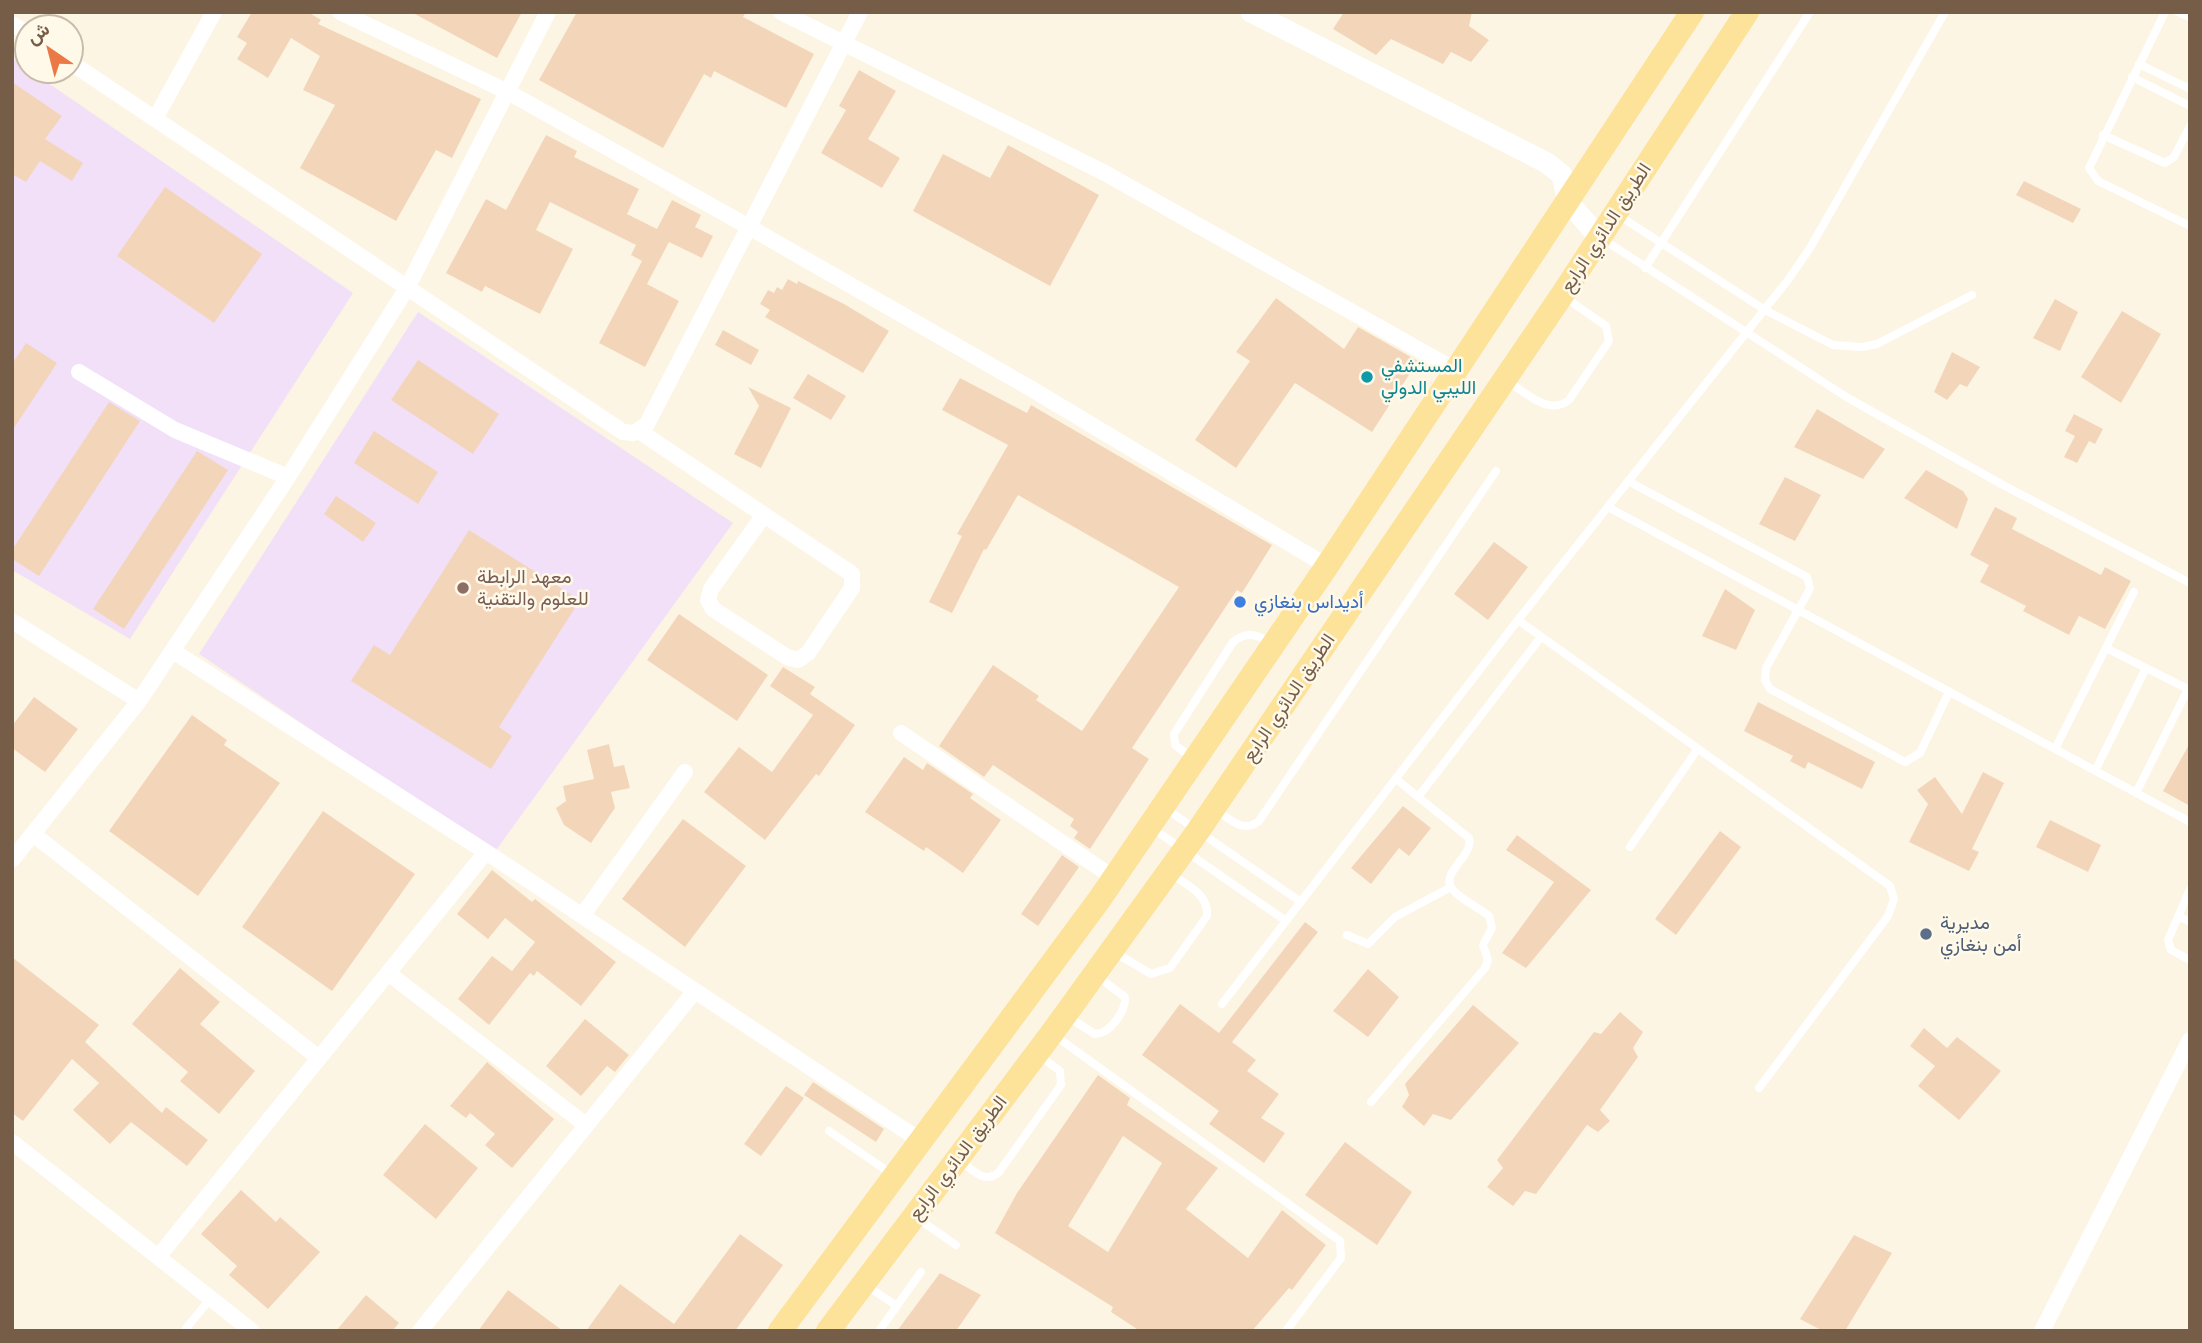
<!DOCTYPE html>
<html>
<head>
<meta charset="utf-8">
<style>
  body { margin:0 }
  #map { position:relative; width:2202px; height:1343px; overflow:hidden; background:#fdf5e3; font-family:Inter,Vazirmatn,sans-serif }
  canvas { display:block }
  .frame { position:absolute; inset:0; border:14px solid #765d48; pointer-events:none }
  .north { position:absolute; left:14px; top:14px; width:70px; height:70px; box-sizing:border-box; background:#fff9ea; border:2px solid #c8bba9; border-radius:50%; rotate:325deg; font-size:19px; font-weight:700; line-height:28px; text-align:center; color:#765d48 }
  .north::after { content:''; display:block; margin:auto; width:24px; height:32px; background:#ea7945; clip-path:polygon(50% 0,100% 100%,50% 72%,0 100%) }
</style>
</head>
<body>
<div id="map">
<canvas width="2202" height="1343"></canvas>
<div class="frame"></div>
<div class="north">ش</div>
</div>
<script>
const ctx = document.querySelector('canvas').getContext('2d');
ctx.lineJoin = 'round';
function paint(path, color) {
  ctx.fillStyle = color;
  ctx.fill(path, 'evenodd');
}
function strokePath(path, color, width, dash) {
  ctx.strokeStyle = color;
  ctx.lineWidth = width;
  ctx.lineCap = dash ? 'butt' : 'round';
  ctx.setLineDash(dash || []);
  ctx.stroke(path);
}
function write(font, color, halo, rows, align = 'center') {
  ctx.font = font + ' Inter,Vazirmatn,sans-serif';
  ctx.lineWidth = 5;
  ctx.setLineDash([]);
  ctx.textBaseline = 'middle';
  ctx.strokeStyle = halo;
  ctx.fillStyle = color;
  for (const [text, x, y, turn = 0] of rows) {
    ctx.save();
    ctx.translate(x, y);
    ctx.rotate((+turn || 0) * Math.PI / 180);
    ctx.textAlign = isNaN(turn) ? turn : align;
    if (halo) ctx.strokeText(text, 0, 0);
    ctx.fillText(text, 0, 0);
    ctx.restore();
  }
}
const education = new Path2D(`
  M12,58L353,293L130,639L12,570Z
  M418,312L733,523L494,853L199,654Z`);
const building = new Path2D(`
  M252,12H308L321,20L318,24L481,99L452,158L436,150L396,221L300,168L335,105L303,90L320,56L291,38L268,78L237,59L247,43L237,37Z
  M411,12H522L497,58Z
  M577,12H746L743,17L814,54L786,108L714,71L711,78L704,74L663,148L539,80Z
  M1344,12H1472L1469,26L1489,40L1471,62L1451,52L1443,64L1391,39L1376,55L1333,29Z
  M859,70L896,91L868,139L900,158L882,188L821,153L846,110L839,106Z
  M12,82L62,116L45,139L83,163L72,181L40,161L26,182L12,174Z
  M546,135L577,151L574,157L639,189L627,214L657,229L672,200L701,215L695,227L713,236L702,258L669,242L647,284L679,301L645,367L599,343L642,261L631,255L636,245L550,202L536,230L573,249L540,314L485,286L482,292L446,273L486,199L506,210Z
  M1008,145L1099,195L1050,286L913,211L943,154L990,178Z
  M2024,181L2081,209L2073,223L2016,195Z
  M165,187L262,254L214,323L117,256Z
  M788,279L797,284L798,281L844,304L889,331L863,373L765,317L770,310L760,304L768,290L774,293L777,287L782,290Z
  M1276,298L1344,349L1358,327L1418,361L1372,432L1295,383L1236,468L1195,440L1250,361L1236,352Z
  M2055,299L2078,312L2060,351L2033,338Z
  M2122,311L2161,334L2121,403L2081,377Z
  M723,330L759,350L751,365L715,345Z
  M26,343L57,363L12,431V364Z
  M1952,352L1980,367L1967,387L1960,384L1947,400L1934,392Z
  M418,360L499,414L473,454L391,400Z
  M808,374L846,396L831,420L793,398Z
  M960,378L1027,413L1031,405L1272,545L1242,593L1237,590L1132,748L1149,759L1090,849L1074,838L1078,832L1070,826L1074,819L993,765L984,777L939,746L993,665L1039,696L1036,700L1082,731L1179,587L1018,495L986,550L984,549L952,613L929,602L962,536L957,534L1008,445L942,410Z
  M748,387L791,408L761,468L734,454L759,406Z
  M109,402L140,421L39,576L12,559V550Z
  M1817,409L1885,449L1863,479L1794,447Z
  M2074,414L2103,429L2095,444L2089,441L2077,463L2064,457L2075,436L2065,431Z
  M374,431L438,472L418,504L354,463Z
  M197,451L228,470L124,629L93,609Z
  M1926,470L1963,491L1968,499L1957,529L1904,498Z
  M1785,477L1821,495L1795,541L1759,524Z
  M336,496L376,523L363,542L324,514Z
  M1995,507L2017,518L2012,529L2101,575L2105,567L2131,581L2105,629L2079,616L2069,635L2023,611L2026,606L1980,582L1989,565L1970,555Z
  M469,530L580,600L499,727L512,736L491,769L351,681L374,645L390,655Z
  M1494,542L1528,567L1488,620L1454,594Z
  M1725,589L1755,610L1736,650L1702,636Z
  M679,614L768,675L737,721L647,660Z
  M783,667L815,687L810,694L855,725L819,776L816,774L765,840L704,792L739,747L772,772L813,715L770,686Z
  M34,697L78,729L45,772L12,748V726Z
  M1758,702L1875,762L1862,789L1808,762L1805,769L1790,761L1793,756L1744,731Z
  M192,715L227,740L224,745L280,783L198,896L109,831Z
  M2190,743V806L2163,791Z
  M609,744L614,767L624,765L630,788L611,792L615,808L591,843L564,825L556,808L566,801L563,786L594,779L587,750Z
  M904,757L923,770L927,763L973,794L970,798L1001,820L963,873L926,847L924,851L865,812Z
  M1983,772L2004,783L1972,849L1979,852L1969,871L1909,842L1928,804L1917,790L1935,777L1962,814Z
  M1403,806L1431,828L1409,856L1399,848L1371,884L1351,868Z
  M323,811L415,874L332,991L242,927Z
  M683,819L746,866L685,947L622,899Z
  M2050,820L2101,845L2088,872L2036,847Z
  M1720,831L1741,847L1676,935L1655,919Z
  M1517,835L1591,890L1526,968L1502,953L1554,882L1506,850Z
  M1062,855L1079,867L1038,926L1021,914Z
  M492,870L532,902L535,899L616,962L581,1006L537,971L534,976L530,973L489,1025L458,999L492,956L512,971L535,942L505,918L488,939L457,914Z
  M1305,922L1318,932L1232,1042L1256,1060L1247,1071L1279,1094L1261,1118L1285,1133L1264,1163L1209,1124L1219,1111L1142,1055L1180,1004L1219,1033Z
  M12,957L99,1025L85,1042L162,1113L166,1107L208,1140L187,1166L131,1122L110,1144L73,1110L99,1083L72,1059L23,1121L12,1113Z
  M180,968L220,1002L200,1024L255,1071L219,1114L180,1081L188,1072L132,1024Z
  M1368,969L1399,997L1368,1037L1333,1011Z
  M1473,1005L1519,1043L1451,1120L1433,1114L1424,1126L1402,1107L1409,1095L1405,1084Z
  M1620,1012L1643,1032L1633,1048L1638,1057L1600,1110L1610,1121L1598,1132L1587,1125L1536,1194L1525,1191L1513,1206L1487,1187L1503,1168L1497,1160L1594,1032L1601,1034Z
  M585,1019L629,1055L615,1072L607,1066L581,1096L546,1066Z
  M1924,1028L1947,1048L1957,1037L2001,1071L1959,1120L1918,1086L1935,1066L1910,1046Z
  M487,1062L554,1119L512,1168L485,1145L495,1134L470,1113L466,1118L450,1106Z
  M1098,1075L1130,1098L1127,1105L1218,1168L1186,1209L1248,1258L1282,1210L1326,1245L1292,1290L1289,1288L1252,1331H1140L1111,1312L1113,1307L995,1233L1017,1193ZM1123,1136L1162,1163L1108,1252L1068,1226Z
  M813,1082L884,1129L876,1142L804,1095Z
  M786,1086L804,1098L761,1156L744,1144Z
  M425,1124L478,1168L436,1219L383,1175Z
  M1345,1142L1412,1192L1377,1245L1305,1195Z
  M241,1190L276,1222L280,1217L320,1252L268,1309L229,1275L237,1266L201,1234Z
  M740,1234L783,1265L735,1331H586L620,1284L674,1324Z
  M1854,1235L1892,1253L1845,1331H1823L1800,1319Z
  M940,1273L981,1295L956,1331H897Z
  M508,1290L563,1331H478Z
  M366,1295L399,1323L392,1331H336Z`);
const service = new Path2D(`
  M2165,12L2089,168L2098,181L2190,226
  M2178,12L2190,17
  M2139,64L2190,89
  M2132,77L2190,106
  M2103,135L2165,163L2174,157L2190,126
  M1618,215L1765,310L1833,345L1862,347L1877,344L1972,295
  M1601,238L1848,398L2003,485L2190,583
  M1645,268L1810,12
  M1507,381C1526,393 1549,416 1569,400L1609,341L1606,326L1563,296
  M1628,481L1807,577L1810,588L1807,594L1766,668L1765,680L1770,689L1905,762L1920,753L1949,692
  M1608,507L2190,822
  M1518,620L1890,886L1894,899L1888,916L1759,1088
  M2106,648L2190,690
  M2055,749L2134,592
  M1192,758L1175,745L1174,734L1233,642C1246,631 1257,634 1270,643
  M2095,771L2146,668
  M2136,793L2188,689
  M1418,797L1541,637
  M1165,808L1301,902
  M1216,810C1230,819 1243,834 1259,821L1496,471
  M1152,828L1286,921
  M1630,847L1697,750
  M2190,889L2168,940L2171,950L2190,960
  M2178,916L2190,922
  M1347,935L1368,944L1395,917L1451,887
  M1114,952L1151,974L1170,968L1207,916C1209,894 1187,885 1171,874
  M1222,1004L1518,620L1788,280L1810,248L1945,12
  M1068,1017L1095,1034C1110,1034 1126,1011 1125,997L1097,976
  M1054,1035L1340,1241L1341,1258L1286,1331
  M1371,1102L1485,968L1488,960L1483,945L1492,928L1489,916C1478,907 1460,899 1452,889C1440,872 1474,856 1469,838L1396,779
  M829,1131L893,1175
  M960,1161C973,1170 985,1185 999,1172L1061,1085L1060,1071L1040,1056
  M917,1218L956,1245
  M867,1286L897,1306
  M184,1331L211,1298
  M879,1331L921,1272`);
const minor = new Path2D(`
  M340,12L508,92L749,227L1030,388L1327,566
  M781,12L1103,172L1457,371
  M12,24L28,34
  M70,62L623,432L634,433L647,424L860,12
  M155,119L214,12
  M79,372L175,430L288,477
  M639,431L852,574V588L808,653L798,660L787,657L713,609L708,600L711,589L764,515
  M12,621L139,701
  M173,651L486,852L921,1141
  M901,733L1114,878
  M33,834L319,1058
  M12,860L139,701L288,477L407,288L548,12
  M582,916L685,772
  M388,973L586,1125
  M12,1142L252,1331
  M158,1257L486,852
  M420,1331L695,991
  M2042,1331L2190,1040`);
const secondary = new Path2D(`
  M1251,12L1547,163L1562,175L1568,202L1599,237`);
const primary = new Path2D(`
  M780,1331L1099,900L1327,566L1692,12
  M828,1331L1052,1033L1198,831L1562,295L1747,12`);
const markers = [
  [1367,377,7,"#0f9aa8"],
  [463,588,7,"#8d6e63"],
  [1240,602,7,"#3f7fe0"],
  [1926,934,7,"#5c6f8a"]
];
const streetNames = [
  ["الطريق الدائري الرابع",1606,228,-57],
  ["الطريق الدائري الرابع",1289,698,-56],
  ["الطريق الدائري الرابع",958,1158,-53]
];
const cultureNames = [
  ["المستشفي",1381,366],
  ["الليبي الدولي",1381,388]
];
const educationNames = [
  ["معهد الرابطة",477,577],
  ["للعلوم والتقنية",477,599]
];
const shopNames = [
  ["أديداس بنغازي",1254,602]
];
const serviceNames = [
  ["مديرية",1940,923],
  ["أمن بنغازي",1940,945]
];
paint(education, '#f2e0f9');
paint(building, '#f3d6ba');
strokePath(service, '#fff', 8);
strokePath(minor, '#fff', 16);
strokePath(secondary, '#fff', 21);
strokePath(primary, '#fde29a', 24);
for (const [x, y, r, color] of markers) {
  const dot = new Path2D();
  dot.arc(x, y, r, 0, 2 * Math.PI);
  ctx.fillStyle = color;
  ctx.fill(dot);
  strokePath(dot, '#fff9ea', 2.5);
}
write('19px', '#765d48', '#fff9ea', streetNames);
write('19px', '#0d838f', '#fff9ea', cultureNames, 'left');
write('19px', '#785e54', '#fff9ea', educationNames, 'left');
write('19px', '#366cbe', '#fff9ea', shopNames, 'left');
write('19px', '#4e5e75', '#fff9ea', serviceNames, 'left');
</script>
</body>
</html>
